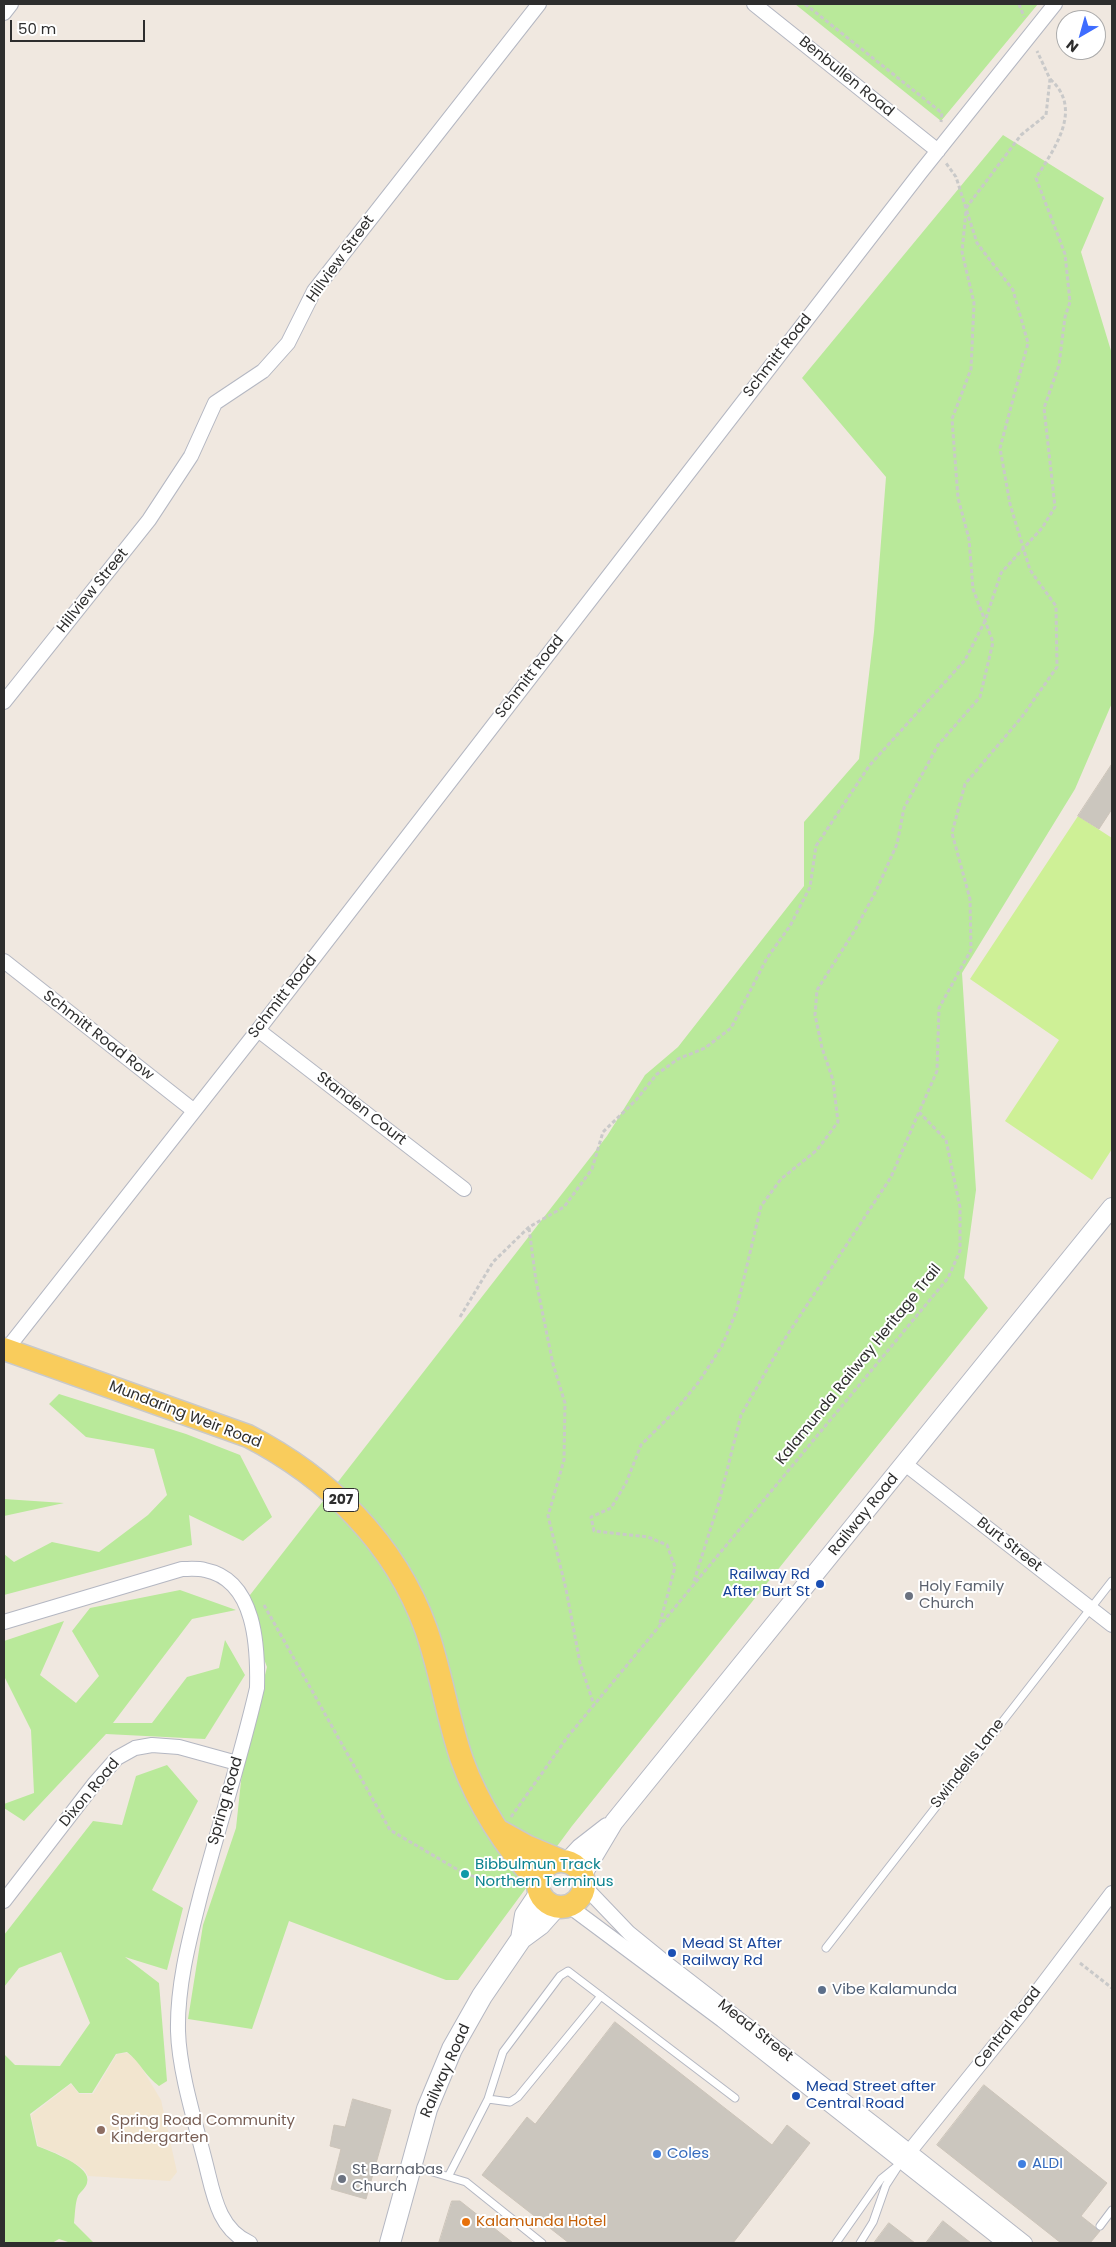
<!DOCTYPE html>
<html>
<head>
<meta charset="utf-8">
<style>
  body { margin:0 }
  #map { position:relative; width:1116px; height:2247px; overflow:hidden; background:#f0e8e0; font-family:Poppins,sans-serif }
  canvas { display:block }
  .frame { position:absolute; inset:0; border:5px solid #2e2e2e; pointer-events:none }
  .north { position:absolute; left:1056px; top:10px; width:50px; height:50px; box-sizing:border-box; background:#fff; border:1px solid #ababab; border-radius:50%; rotate:218deg; font-size:14px; font-weight:700; line-height:20px; text-align:center; color:#2e2e2e }
  .north::after { content:''; display:block; margin:auto; width:18px; height:22px; background:#3e6cff; clip-path:polygon(50% 0,100% 100%,50% 72%,0 100%) }
  .scale { position:absolute; left:10px; top:20px; width:135px; height:22px; box-sizing:border-box; border:2px solid #2e2e2e; border-top:0; padding-left:6px; font-size:15px; line-height:18px; white-space:nowrap; color:#2e2e2e; -webkit-text-stroke:4px #fff; paint-order:stroke }
</style>
</head>
<body>
<div id="map">
<canvas width="1116" height="2247"></canvas>
<div class="frame"></div>
<div class="north">N</div>
<div class="scale">50 m</div>
</div>
<script>
const ctx = document.querySelector('canvas').getContext('2d');
ctx.lineJoin = 'round';
function paint(path, color) {
  ctx.fillStyle = color;
  ctx.fill(path, 'evenodd');
}
function strokePath(path, color, width, dash) {
  ctx.strokeStyle = color;
  ctx.lineWidth = width;
  ctx.lineCap = dash ? 'butt' : 'round';
  ctx.setLineDash(dash || []);
  ctx.stroke(path);
}
function write(font, color, halo, rows, align = 'center') {
  ctx.font = font + ' Poppins,sans-serif';
  ctx.lineWidth = 4;
  ctx.setLineDash([]);
  ctx.textBaseline = 'middle';
  ctx.strokeStyle = halo;
  ctx.fillStyle = color;
  for (const [text, x, y, turn = 0] of rows) {
    ctx.save();
    ctx.translate(x, y);
    ctx.rotate((+turn || 0) * Math.PI / 180);
    ctx.textAlign = isNaN(turn) ? turn : align;
    if (halo) ctx.strokeText(text, 0, 0);
    ctx.fillText(text, 0, 0);
    ctx.restore();
  }
}
const education = new Path2D(`
  M127,2053L137,2060L161,2100L177,2172L170,2181L88,2176L84,2169L59,2154L38,2146L31,2115L71,2084L79,2094H93L117,2054Z`);
const green = new Path2D(`
  M795,4H1038L941,121Z
  M1003,135L1104,198L1081,252L1112,354V703L1075,789L962,973L976,1190L964,1278L988,1308L572,1826L458,1980H446L289,1921L252,2029L188,2019L203,1925L236,1828L243,1763L267,1667L243,1604L607,1136L645,1075L678,1047L804,886V822L859,759L874,632L886,477L802,378Z
  M59,1394L186,1434L240,1455L272,1517L243,1541L189,1515L192,1545L4,1595V1554L14,1562L52,1542L99,1552L148,1515L167,1495L154,1449L86,1437L49,1404Z
  M4,1499L64,1503L4,1516Z
  M180,1590L236,1610L192,1619L113,1723H152L187,1677L219,1668L225,1640L245,1675L205,1739L106,1734L24,1821L4,1808V1804L34,1793L31,1730L4,1676V1641L64,1621L40,1675L76,1703L99,1676L72,1631L90,1608Z
  M167,1765L198,1801L152,1890L183,1908L167,1970L125,1957L159,1983L167,2081L159,2086C146,2077 140,2062 127,2052L116,2054L92,2093H79L71,2083L30,2114L37,2146C49,2151 93,2166 87,2183C86,2188 80,2192 78,2196C75,2203 75,2215 74,2223L94,2243H71L59,2239L52,2243H4V2054L15,2065L60,2066L90,2023L61,1952L19,1968L4,1987V1935L93,1821L122,1825L136,1776Z`);
const pitch = new Path2D(`
  M1078,816L1112,838V1149L1092,1180L1005,1121L1059,1040L970,979Z`);
const building = new Path2D(`
  M1112,764V809L1099,829L1078,816Z
  M615,2022L772,2145L787,2125L810,2143L733,2243H569L482,2175L527,2117L535,2124Z
  M984,2085L1107,2183L1081,2216L1100,2231L1090,2243H1061L937,2145Z
  M353,2099L391,2110L366,2199L331,2189L341,2149L330,2146L334,2125L345,2127Z
  M452,2201H460L513,2243H439Z
  M943,2221L971,2243H926Z
  M889,2223L915,2243H874Z`);
const path = new Path2D(`
  M805,4L942,113L941,122
  M1019,4L1024,17
  M966,208L1021,135L1046,115L1050,79L1037,51
  M529,1228L536,1281L553,1364L565,1403L564,1460L548,1516L566,1589L580,1663L594,1705
  M460,1317L493,1262L529,1227L564,1207L592,1169L603,1132L636,1100L657,1074L678,1059L705,1048L731,1028L767,958L790,926L810,887L816,846L869,766L965,660L985,621L1001,573L1042,528L1055,507L1044,408L1059,365L1065,317L1070,302L1065,254L1036,178C1054,149 1084,109 1050,79
  M694,1581L719,1502L741,1415L784,1340L891,1177L919,1112
  M264,1605L390,1830L465,1874L495,1882H511
  M660,1623L675,1567L667,1545L648,1537L594,1531L591,1517L611,1508L626,1483L641,1445L675,1411L698,1383L722,1346L736,1312L761,1206L781,1179L817,1150L838,1122L833,1080L822,1048L815,1015L817,990L855,930L876,891L897,844L904,808L938,745L980,697L993,642L973,589L969,539L958,498L952,419L971,369L974,303L962,252L966,211
  M511,1817L569,1735L948,1278L960,1251V1207L946,1140L919,1112L937,1071L939,1008L971,950L970,899L952,833L965,784L1021,718L1057,667L1056,606L1030,570L1010,504L1000,448L1028,343L1013,290L977,243L956,177L946,163
  M1080,1963L1112,1988`);
const service = new Path2D(`
  M826,1948L1112,1581
  M488,2099L503,2052L560,1976L568,1971L735,2098
  M413,2166L466,2182L542,2243
  M449,2175L488,2099L510,2102L518,2097L601,1996
  M1100,2226L1112,2210
  M836,2243L881,2179L902,2162
  M860,2243L873,2222L886,2185L897,2168`);
const minor = new Path2D(`
  M754,4L938,151
  M4,13L11,4
  M4,702L149,520L191,456L215,403L263,371L288,343L314,291L539,4
  M4,961L193,1110
  M258,1030L464,1189
  M6,1350L258,1030L920,173L1055,4
  M905,1464L1112,1625
  M4,1622L182,1569C189,1569 197,1568 205,1570C256,1580 258,1648 257,1688C241,1757 219,1825 201,1893C190,1937 177,1984 178,2031C179,2070 195,2122 205,2161C213,2191 217,2229 250,2243
  M585,1887L629,1933L661,1959L881,2129L1025,2243
  M4,1901L95,1783L117,1758L135,1748L152,1745L179,1747L237,1763
  M569,1906L722,2020L1005,2243
  M905,2157L1022,2012L1112,1893`);
const tertiary = new Path2D(`
  M568,1861L580,1848L607,1827
  M583,1874L614,1822L1112,1207`);
const secondary = new Path2D(`
  M521,1939L525,1915L539,1894
  M390,2243L427,2109L452,2049L482,1996L521,1939L540,1925L556,1907`);
const primary = new Path2D(`
  M4,1349L248,1436C328,1477 395,1543 426,1629C441,1671 447,1717 462,1760C477,1802 506,1849 538,1881
  M501,1832L528,1847L559,1860
  M538 1884a23 23 0 1 1 46 0a23 23 0 1 1-46 0Z`);
const markers = [
  [820,1584,5,"#1a4fb4"],
  [909,1596,5,"#6b7280"],
  [465,1874,5,"#0f9aa8"],
  [672,1953,5,"#1a4fb4"],
  [822,1990,5,"#5c6f8a"],
  [796,2096,5,"#1a4fb4"],
  [101,2130,5,"#8d6e63"],
  [657,2154,5,"#3f7fe0"],
  [1022,2164,5,"#3f7fe0"],
  [342,2179,5,"#6b7280"],
  [466,2222,5,"#e8710a"]
];
const shields = [
  [341,1500,35]
];
const shieldNames = [
  ["207",341,1500]
];
const streetNames = [
  ["Benbullen Road",846,77,39],
  ["Hillview Street",341,259,-54],
  ["Schmitt Road",778,356,-52],
  ["Hillview Street",93,591,-51],
  ["Schmitt Road",530,677,-52],
  ["Schmitt Road",283,997,-52],
  ["Schmitt Road Row",98,1036,38],
  ["Standen Court",361,1109,38],
  ["Kalamunda Railway Heritage Trail",859,1365,-51],
  ["Mundaring Weir Road",185,1415,21],
  ["Railway Road",864,1515,-51],
  ["Burt Street",1009,1545,38],
  ["Swindells Lane",968,1764,-52],
  ["Dixon Road",90,1793,-50],
  ["Spring Road",226,1801,-74],
  ["Central Road",1008,2028,-52],
  ["Mead Street",755,2031,38],
  ["Railway Road",446,2071,-66]
];
const transitNames = [
  ["Railway Rd",810,1575,"right"],
  ["After Burt St",810,1592,"right"],
  ["Mead St After",682,1944],
  ["Railway Rd",682,1961],
  ["Mead Street after",806,2087],
  ["Central Road",806,2104]
];
const worshipNames = [
  ["Holy Family",919,1587],
  ["Church",919,1604],
  ["St Barnabas",352,2170],
  ["Church",352,2187]
];
const cultureNames = [
  ["Bibbulmun Track",475,1865],
  ["Northern Terminus",475,1882]
];
const serviceNames = [
  ["Vibe Kalamunda",832,1990]
];
const educationNames = [
  ["Spring Road Community",111,2121],
  ["Kindergarten",111,2138]
];
const shopNames = [
  ["Coles",667,2154],
  ["ALDI",1032,2164]
];
const foodNames = [
  ["Kalamunda Hotel",476,2222]
];
paint(education, '#f2e5cf');
paint(green, '#b9e99a');
paint(pitch, '#cef096');
paint(building, '#cbc6be');
strokePath(building, '#ccc4b9', 1);
strokePath(service, '#b4b7c2', 9);
strokePath(minor, '#b4b7c2', 16);
strokePath(tertiary, '#b4b7c2', 20);
strokePath(secondary, '#b4b7c2', 22);
strokePath(primary, '#c9c9c9', 25);
strokePath(path, '#c9c9c9', 3, [4, 2.5]);
strokePath(service, '#fff', 7);
strokePath(minor, '#fff', 14);
strokePath(tertiary, '#fff', 18);
strokePath(secondary, '#fff', 20);
strokePath(primary, '#f9cc5c', 22);
for (const [x, y, r, color] of markers) {
  const dot = new Path2D();
  dot.arc(x, y, r, 0, 2 * Math.PI);
  ctx.fillStyle = color;
  ctx.fill(dot);
  strokePath(dot, '#fff', 2);
}
for (const [x, y, w] of shields) {
  const box = new Path2D();
  box.roundRect(x - w / 2, y - 11.5, w, 23, 4);
  ctx.fillStyle = '#fff';
  ctx.fill(box);
  strokePath(box, '#2e2e2e', 1);
}
write('bold 14px', '#2e2e2e', null, shieldNames);
write('15px', '#2e2e2e', '#fff', streetNames);
write('15px', '#164399', '#fff', transitNames, 'left');
write('15px', '#5b616d', '#fff', worshipNames, 'left');
write('15px', '#0d838f', '#fff', cultureNames, 'left');
write('15px', '#4e5e75', '#fff', serviceNames, 'left');
write('15px', '#785e54', '#fff', educationNames, 'left');
write('15px', '#366cbe', '#fff', shopNames, 'left');
write('15px', '#c56008', '#fff', foodNames, 'left');
</script>
</body>
</html>
